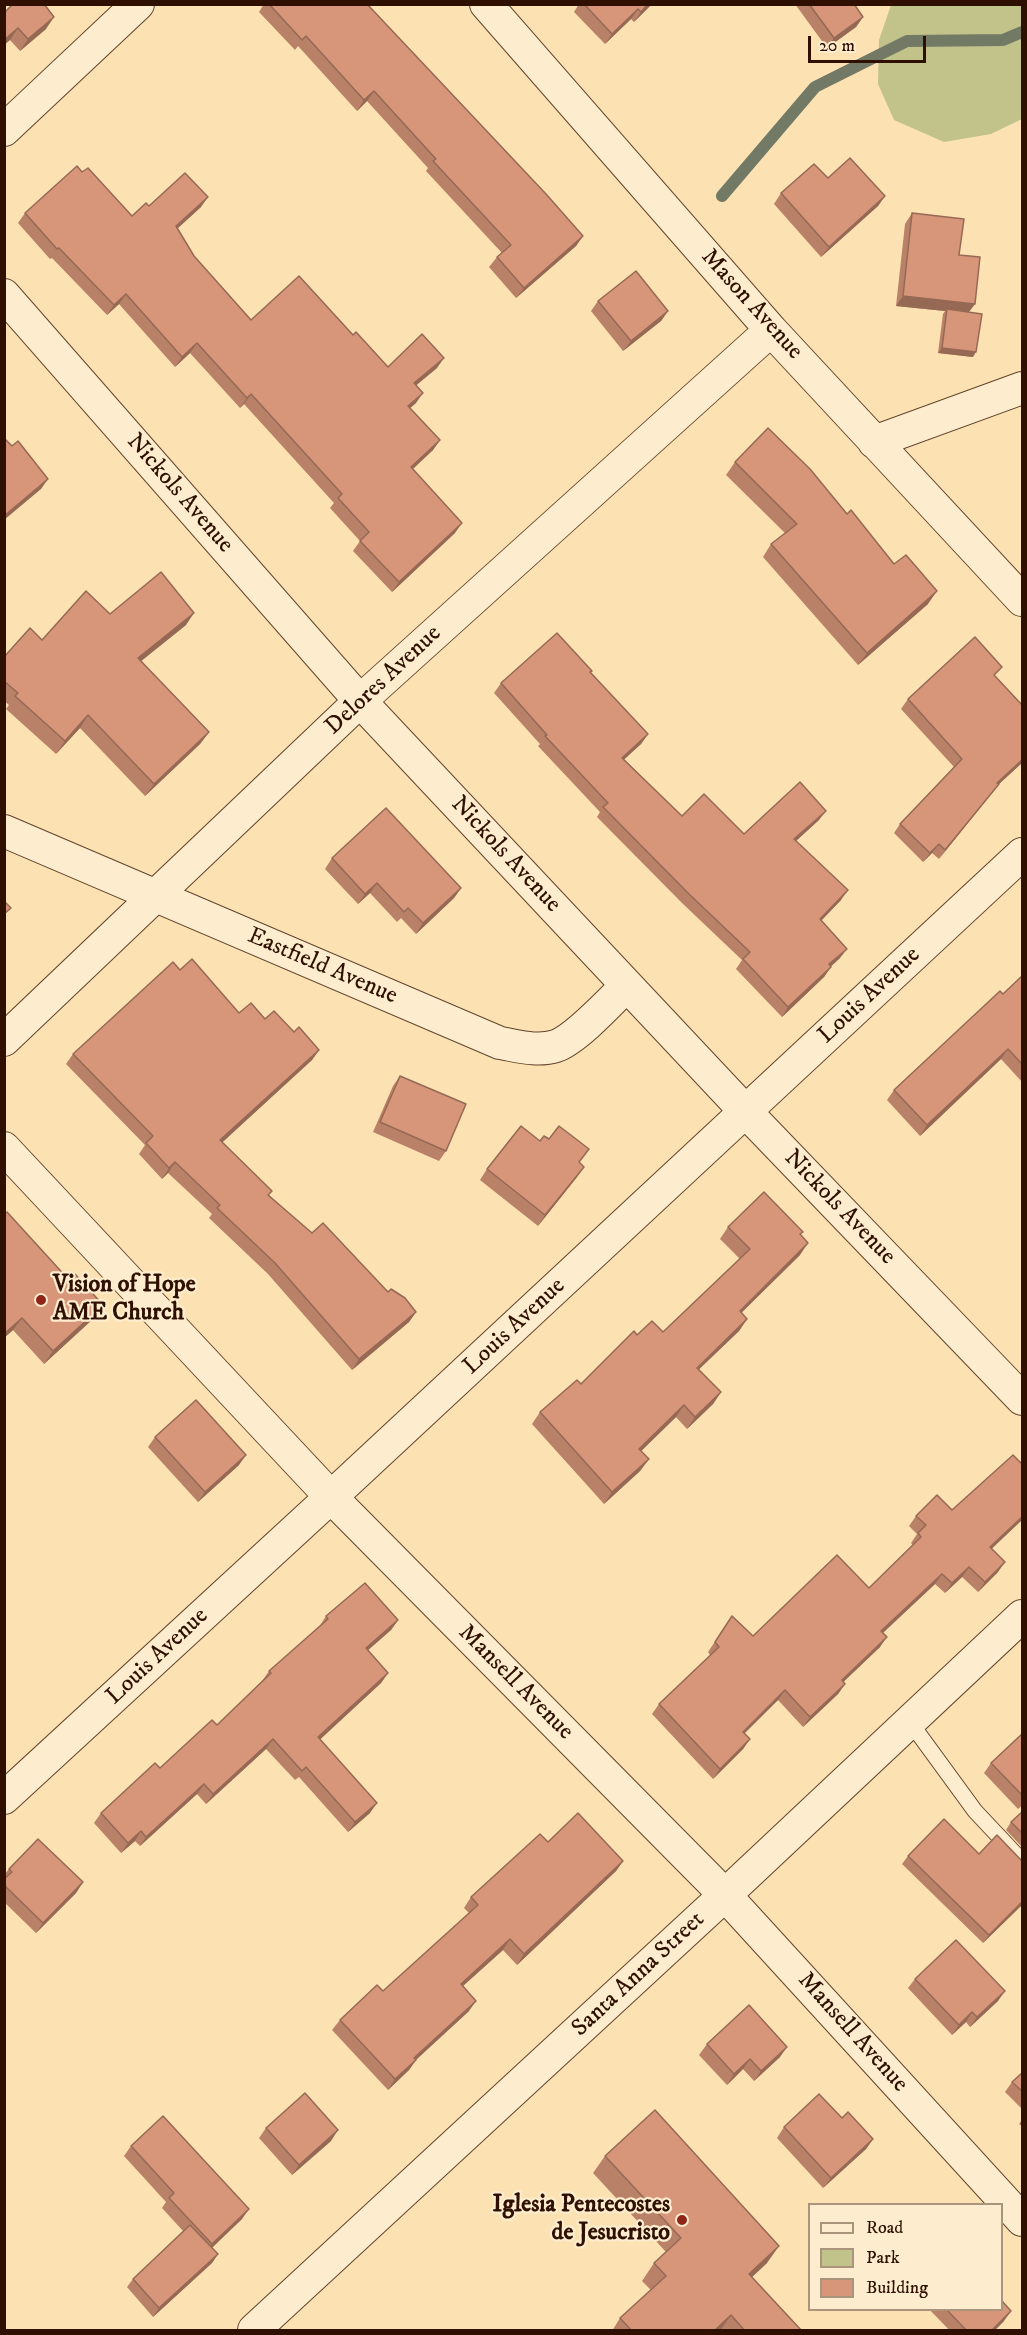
<!DOCTYPE html>
<html>
<head>
<meta charset="utf-8">
<style>
  body { margin:0 }
  #map { position:relative; width:1027px; height:2335px; overflow:hidden; background:#fce2b2; font-family:"IM FELL DW Pica",serif }
  canvas { display:block }
  .frame { position:absolute; inset:0; border:6px solid #2e0f00; pointer-events:none }
  .legend { position:absolute; left:808px; top:2203px; width:195px; height:108px; box-sizing:border-box; background:#fdeccd; border:2px solid #aa947b; margin:0; padding:8px 10px; list-style:none; font-size:18px; color:#2e0f00 }
  .legend li { display:flex; align-items:center; gap:12px; height:30px }
  .legend b { width:30px; border:2px solid #aa947b }
  .scale { position:absolute; left:808px; top:36px; width:118px; height:27px; box-sizing:border-box; border:3px solid #2e0f00; border-top:0; padding-left:8px; font-size:18px; line-height:21px; white-space:nowrap; color:#2e0f00; -webkit-text-stroke:4px #fdeccd; paint-order:stroke }
</style>
</head>
<body>
<div id="map">
<canvas width="1027" height="2335"></canvas>
<div class="frame"></div>
<ul class="legend">
<li><b style="height:8px;background:#fdeccd"></b>Road</li>
<li><b style="height:16px;background:#c1c38b"></b>Park</li>
<li><b style="height:16px;background:#d79679"></b>Building</li>
</ul>
<div class="scale">20 m</div>
</div>
<script>
const ctx = document.querySelector('canvas').getContext('2d');
ctx.lineJoin = 'round';
function paint(path, color) {
  ctx.fillStyle = color;
  ctx.fill(path, 'evenodd');
}
function strokePath(path, color, width, dash) {
  ctx.strokeStyle = color;
  ctx.lineWidth = width;
  ctx.lineCap = dash ? 'butt' : 'round';
  ctx.setLineDash(dash || []);
  ctx.stroke(path);
}
function write(font, color, halo, rows, align = 'center') {
  ctx.font = font + ' "IM FELL DW Pica",serif';
  ctx.lineWidth = 4.5;
  ctx.setLineDash([]);
  ctx.textBaseline = 'middle';
  ctx.strokeStyle = halo;
  ctx.fillStyle = color;
  for (const [text, x, y, turn = 0] of rows) {
    ctx.save();
    ctx.translate(x, y);
    ctx.rotate((+turn || 0) * Math.PI / 180);
    ctx.textAlign = isNaN(turn) ? turn : align;
    if (halo) ctx.strokeText(text, 0, 0);
    ctx.fillText(text, 0, 0);
    ctx.restore();
  }
}
const green = new Path2D(`
  M891,5H1022V119L991,134L944,142L894,120L878,84L879,40Z`);
const stream = new Path2D(`
  M722,196L815,87L907,41L1003,40L1022,32`);
const lane = new Path2D(`
  M910,1722L975,1811L1022,1861`);
const street = new Path2D(`
  M486,4L771,330L1022,600
  M4,130L138,4
  M4,295L360,701L746,1112L1022,1399
  M874,442L1022,388
  M4,831L500,1043C518,1046 537,1052 556,1046C576,1039 611,1001 627,985
  M4,1040L360,701L771,330
  M4,1148L331,1497L725,1895L1022,2220
  M4,1798L331,1497L1022,854
  M254,2330L725,1895L1022,1616`);
const wall = new Path2D(`
  M264,4H367L583,236L576,246L516,298L489,267L497,257L502,253L426,171L428,168L367,101L357,111L298,46L295,50L259,12Z
  M579,4H652L634,22L631,19L605,44L574,12Z
  M795,4H854L863,17L856,27L827,48Z
  M4,9L6,11L46,29L20,51L10,40L4,45Z
  M82,172L132,216L149,206L201,207L177,229L194,256L251,320L353,335L388,367L437,368L416,385V403L410,408L440,440L433,450L413,469L455,533L392,592L353,551L360,541L330,508L334,503L244,404L240,408L190,353L175,367L119,304L107,315L52,258L50,259L18,223L25,213Z
  M828,178L885,196L878,206L821,257L774,204L781,193Z
  M912,213L959,255L975,304L969,312L973,357L938,353L943,314L945,311L896,306L905,224Z
  M598,301L668,311L661,321L623,351L591,311Z
  M735,462L847,514L894,564L928,604L858,665L763,557L771,544L785,533L726,475Z
  M110,614L186,625L141,661L209,732L200,744L145,796L80,728L56,754L6,709L9,705L4,701V657L42,640Z
  M591,673L648,734L641,744L624,759L682,816L744,834L819,820L796,841L841,900L821,921L840,958L831,966L824,977L782,1017L736,969L742,960L682,903L597,817L600,812L538,746L540,744L494,693L501,683Z
  M995,677L1023,706V762L999,784L939,859L932,853L923,862L894,833L900,824L954,767L901,709L908,699Z
  M332,858L461,888L454,898L416,934L401,918L397,922L370,893L358,904L325,869Z
  M180,970L239,1013L265,1019L294,1032L319,1050L312,1060L222,1142L269,1195L312,1233L388,1292L416,1312L409,1322L352,1370L268,1274L209,1218L212,1214L168,1173L162,1179L139,1154L145,1145L66,1064L73,1054Z
  M1023,975V1083L1001,1059L920,1136L887,1100L894,1090L1003,994Z
  M400,1076L446,1151L439,1161L373,1132L393,1086Z
  M540,1141L579,1163L577,1177L538,1226L480,1180L487,1169Z
  M4,1214L94,1318L44,1364L13,1330L4,1338Z
  M728,1227L800,1235V1255L741,1313L747,1319L739,1331L699,1369L721,1392L713,1404L687,1429L676,1417L641,1451L649,1459L640,1471L604,1504L532,1424L540,1412L581,1384L637,1335L663,1332L740,1259L720,1239Z
  M155,1437L239,1465L198,1502L148,1447Z
  M1023,1465V1519L991,1549L998,1572L978,1592L962,1577L945,1593L935,1584L883,1633L880,1647L843,1682L845,1684L838,1694L803,1727L778,1700L744,1733L750,1739L743,1749L713,1779L652,1714L659,1704L710,1655L708,1652L732,1616L753,1636L869,1588L913,1545L911,1543L917,1534L909,1526L916,1516L952,1510Z
  M326,1616L398,1620L391,1630L368,1650L388,1673L381,1683L320,1739L370,1813L348,1832L299,1777L295,1780L266,1749L206,1804L197,1794L140,1846L135,1841L121,1853L94,1823L101,1813L217,1725L262,1681L269,1671L319,1627Z
  M1023,1733V1805L1018,1809L984,1773L991,1763Z
  M1023,1811V1848L1006,1830L1011,1822Z
  M548,1842L623,1861L616,1871L517,1965L503,1950L463,1986L469,2011L416,2060L409,2070L388,2090L332,2030L340,2020L383,1991L469,1913L464,1908L471,1897Z
  M979,1854L1023,1861V1904L983,1943L902,1864L908,1856Z
  M9,1869L83,1882L76,1893L36,1933L4,1902V1875Z
  M915,1979L998,2001L970,2027L966,2022L952,2035L908,1988Z
  M707,2044L780,2057L754,2081L743,2069L727,2085L699,2055Z
  M1023,2072V2110L1005,2092L1012,2082Z
  M842,2118L873,2139L866,2149L823,2188L777,2138L784,2127Z
  M1023,2118V2127L1019,2124Z
  M266,2128L331,2141L292,2175L259,2138Z
  M131,2146L242,2219L212,2248L218,2254L212,2263L153,2317L127,2287L133,2279L183,2231L162,2208L166,2202L124,2156Z
  M605,2156L767,2263L752,2277L802,2331H612L620,2318L651,2290L642,2281L654,2263L666,2252L593,2173Z
  M930,2310H1002L1004,2321L994,2331H950Z`);
const shadedWall = new Path2D(`
  M648,4H652L634,22L641,12Z
  M638,9L631,19L605,44L612,34Z
  M54,17L46,29L20,51L28,39Z
  M863,17L856,27L827,48L834,38Z
  M18,28L10,40L4,45V40Z
  M374,91L367,101L357,111L364,100Z
  M885,196L878,206L821,257L829,247Z
  M208,197L201,207L169,236L176,226Z
  M583,236L576,246L516,298L524,288Z
  M126,294L119,304L107,315L114,305Z
  M903,296L975,304L967,314L947,309L945,311L896,306Z
  M668,311L661,321L623,351L631,341Z
  M197,343L190,353L175,367L182,357Z
  M942,348L976,352L973,357L938,353Z
  M444,358L437,368L407,393L414,383Z
  M423,393L416,403L401,416L408,406Z
  M251,394L244,404L240,408L247,398Z
  M440,440L433,450L404,477L411,467Z
  M48,479L41,489L4,520V516Z
  M462,523L455,533L392,592L399,582Z
  M937,591L928,604L858,665L867,653Z
  M194,613L186,625L130,670L138,658Z
  M88,715L80,728L56,754L65,741Z
  M209,732L200,744L145,796L154,784Z
  M648,734L641,744L616,767L622,758Z
  M1023,759V762L999,784L939,859L997,783Z
  M826,811L819,820L787,849L794,839Z
  M939,844L932,853L923,862L930,853Z
  M377,883L370,893L358,904L365,894Z
  M461,888L454,898L416,934L423,923Z
  M848,890L841,900L813,929L820,919Z
  M847,949L840,958L823,974L829,964Z
  M831,967L824,977L782,1017L788,1007Z
  M1008,1049L1001,1059L920,1136L927,1125Z
  M319,1050L312,1060L213,1151L220,1140Z
  M175,1162L168,1173L162,1179L169,1168Z
  M584,1167L577,1177L538,1226L545,1215Z
  M808,1243L800,1255L731,1323L740,1311Z
  M103,1305L94,1318L44,1364L53,1351Z
  M416,1312L409,1322L352,1370L359,1359Z
  M22,1318L13,1330L4,1338V1334Z
  M747,1319L739,1331L689,1379L697,1368Z
  M721,1392L713,1404L687,1429L695,1417Z
  M684,1405L676,1417L631,1461L639,1449Z
  M246,1455L239,1465L198,1502L205,1492Z
  M649,1459L640,1471L604,1504L612,1492Z
  M1023,1516V1519L983,1557L990,1547Z
  M1005,1562L998,1572L978,1592L985,1582Z
  M969,1567L962,1577L945,1593L952,1583Z
  M942,1574L935,1584L874,1641L881,1631Z
  M398,1620L391,1630L359,1658L366,1648Z
  M887,1637L880,1647L835,1690L842,1680Z
  M388,1673L381,1683L312,1747L318,1737Z
  M845,1684L838,1694L803,1727L810,1717Z
  M785,1690L778,1700L736,1742L743,1732Z
  M273,1739L266,1749L206,1804L213,1794Z
  M750,1739L743,1749L713,1779L720,1769Z
  M204,1784L197,1794L140,1846L146,1837Z
  M377,1803L370,1813L348,1832L355,1822Z
  M141,1831L135,1841L121,1853L128,1843Z
  M623,1861L616,1871L517,1965L524,1954Z
  M83,1882L76,1893L36,1933L43,1923Z
  M1023,1901V1904L983,1943L989,1935Z
  M510,1939L503,1950L454,1994L461,1984Z
  M1005,1991L998,2001L970,2027L977,2017Z
  M476,2001L469,2011L407,2068L414,2058Z
  M972,2012L966,2022L952,2035L959,2025Z
  M787,2047L780,2057L754,2081L761,2071Z
  M750,2059L743,2069L727,2085L734,2074Z
  M416,2060L409,2070L388,2090L395,2079Z
  M338,2130L331,2141L292,2175L299,2165Z
  M873,2139L866,2149L823,2188L831,2178Z
  M249,2209L242,2219L205,2254L212,2244Z
  M779,2246L767,2263L737,2291L749,2274Z
  M218,2254L212,2263L153,2317L159,2308Z
  M1011,2311L1004,2321L994,2331H991Z
  M731,2315L720,2331H714Z`);
const building = new Path2D(`
  M13,4H44L54,17L28,39L18,28L4,40V9L6,11Z
  M269,4H367L546,194L583,236L524,288L497,257L511,245L433,161L436,159L374,91L364,100L306,36L302,40Z
  M584,4H648L641,12L638,9L612,34Z
  M809,4H854L863,17L834,38Z
  M850,158L885,196L829,247L781,193L814,164L828,178Z
  M77,166L82,172L88,168L132,216L146,203L149,206L185,173L208,197L176,226L194,256L251,320L299,276L353,335L356,332L388,367L422,334L444,358L414,383L423,393L408,406L440,440L411,467L462,523L399,582L360,541L369,532L338,498L342,494L251,394L247,398L197,343L182,357L126,294L114,305L59,248L57,249L25,213Z
  M912,213L964,219L959,255L980,257L975,304L903,296Z
  M636,271L668,311L631,341L598,301Z
  M947,309L982,314L976,352L942,348Z
  M768,428L810,469L847,514L851,510L894,564L906,555L937,591L867,653L771,544L797,524L735,462Z
  M4,438L12,446L18,441L48,479L4,516Z
  M161,572L194,613L138,658L209,732L154,784L88,715L65,741L15,696L18,693L4,681V657L30,628L42,640L86,591L110,614Z
  M557,633L592,671L590,672L648,734L622,758L682,816L704,794L744,834L800,782L826,811L794,839L848,890L820,919L847,949L829,964L831,967L788,1007L743,959L750,952L689,894L603,807L608,803L545,736L547,735L501,683Z
  M975,637L1002,667L994,675L1023,706V759L997,783L999,784L945,850L939,844L930,853L900,824L962,759L908,699Z
  M386,808L461,888L423,923L408,908L404,912L377,883L365,894L332,858Z
  M4,901L11,908L4,914Z
  M192,959L239,1013L251,1003L265,1019L274,1011L294,1032L299,1027L319,1050L220,1140L272,1191L268,1195L312,1233L323,1223L388,1292L391,1289L405,1298L416,1312L359,1359L275,1263L217,1208L220,1205L175,1162L169,1168L146,1143L153,1136L73,1054L173,962L180,970Z
  M1023,975V1065L1008,1049L927,1125L894,1090L1000,991L1003,994Z
  M400,1076L466,1104L446,1151L380,1122Z
  M521,1126L540,1141L544,1136L549,1139L559,1126L589,1149L579,1162L584,1167L545,1215L487,1169Z
  M764,1192L803,1232L800,1234L808,1243L740,1311L747,1319L697,1368L721,1392L695,1417L684,1405L639,1449L649,1459L612,1492L540,1412L577,1380L581,1384L634,1331L637,1335L652,1321L663,1332L750,1249L728,1227Z
  M7,1212L69,1280L75,1274L103,1305L53,1351L22,1318L4,1334V1214Z
  M196,1400L246,1455L205,1492L155,1437Z
  M1013,1455L1023,1465V1516L990,1547L1005,1562L985,1582L969,1567L952,1583L942,1574L881,1631L887,1637L842,1680L845,1684L810,1717L785,1690L743,1732L750,1739L720,1769L659,1704L719,1647L715,1642L732,1616L753,1636L837,1555L869,1588L921,1537L918,1533L926,1525L916,1516L937,1495L952,1510Z
  M365,1583L398,1620L366,1648L388,1673L318,1737L377,1803L355,1822L306,1767L302,1771L273,1739L213,1794L204,1784L146,1837L141,1831L128,1843L101,1813L155,1763L160,1768L212,1720L217,1725L271,1673L269,1671L328,1619L326,1616Z
  M1023,1733V1796L991,1763Z
  M1023,1811V1834L1011,1822Z
  M578,1813L623,1861L524,1954L510,1939L461,1984L476,2001L414,2058L416,2060L395,2079L340,2020L377,1985L383,1991L478,1905L471,1897L540,1834L548,1842Z
  M944,1819L979,1854L997,1835L1021,1860L1023,1861V1901L989,1935L908,1856Z
  M38,1839L83,1882L43,1923L4,1885V1879L12,1872L9,1869Z
  M956,1940L1005,1991L977,2017L972,2012L959,2025L915,1979Z
  M749,2005L787,2047L761,2071L750,2059L734,2074L707,2044Z
  M1023,2072V2092L1012,2082Z
  M305,2093L338,2130L299,2165L266,2128Z
  M819,2094L842,2118L848,2112L873,2139L831,2178L784,2127Z
  M655,2110L779,2246L749,2274L802,2331H745L731,2315L714,2331H632L620,2318L666,2276L654,2263L681,2238L605,2156Z
  M163,2116L249,2209L212,2244L169,2198L174,2193L131,2146Z
  M190,2225L218,2254L159,2308L133,2279Z
  M1002,2301L1011,2311L991,2331H967L947,2310H1002Z`);
const markers = [
  [41,1300,6,"#8f2418"],
  [682,2220,6,"#8f2418"]
];
const streetNames = [
  ["Mason Avenue",751,305,48],
  ["Nickols Avenue",179,494,49],
  ["Delores Avenue",384,681,-43],
  ["Nickols Avenue",505,855,47],
  ["Eastfield Avenue",322,967,23],
  ["Louis Avenue",870,996,-43],
  ["Nickols Avenue",839,1208,46],
  ["Louis Avenue",515,1327,-43],
  ["Louis Avenue",158,1657,-43],
  ["Mansell Avenue",515,1683,45],
  ["Santa Anna Street",639,1975,-43],
  ["Mansell Avenue",852,2033,48]
];
const poiNames = [
  ["Vision of Hope",53,1286],
  ["AME Church",53,1314],
  ["Iglesia Pentecostes",670,2206,"right"],
  ["de Jesucristo",670,2234,"right"]
];
paint(green, '#c1c38b');
strokePath(stream, '#727964', 12);
strokePath(lane, '#62442c', 17);
strokePath(street, '#62442c', 34);
strokePath(lane, '#fdeccd', 15);
strokePath(street, '#fdeccd', 32);
paint(wall, '#b98168');
paint(shadedWall, '#966955');
paint(building, '#d79679');
strokePath(building, '#966955', 1.5);
for (const [x, y, r, color] of markers) {
  const dot = new Path2D();
  dot.arc(x, y, r, 0, 2 * Math.PI);
  ctx.fillStyle = color;
  ctx.fill(dot);
  strokePath(dot, '#fdeccd', 2);
}
write('24px', '#2e0f00', '#fdeccd', streetNames);
write('bold 24px', '#2e0f00', '#fdeccd', poiNames, 'left');
</script>
</body>
</html>
